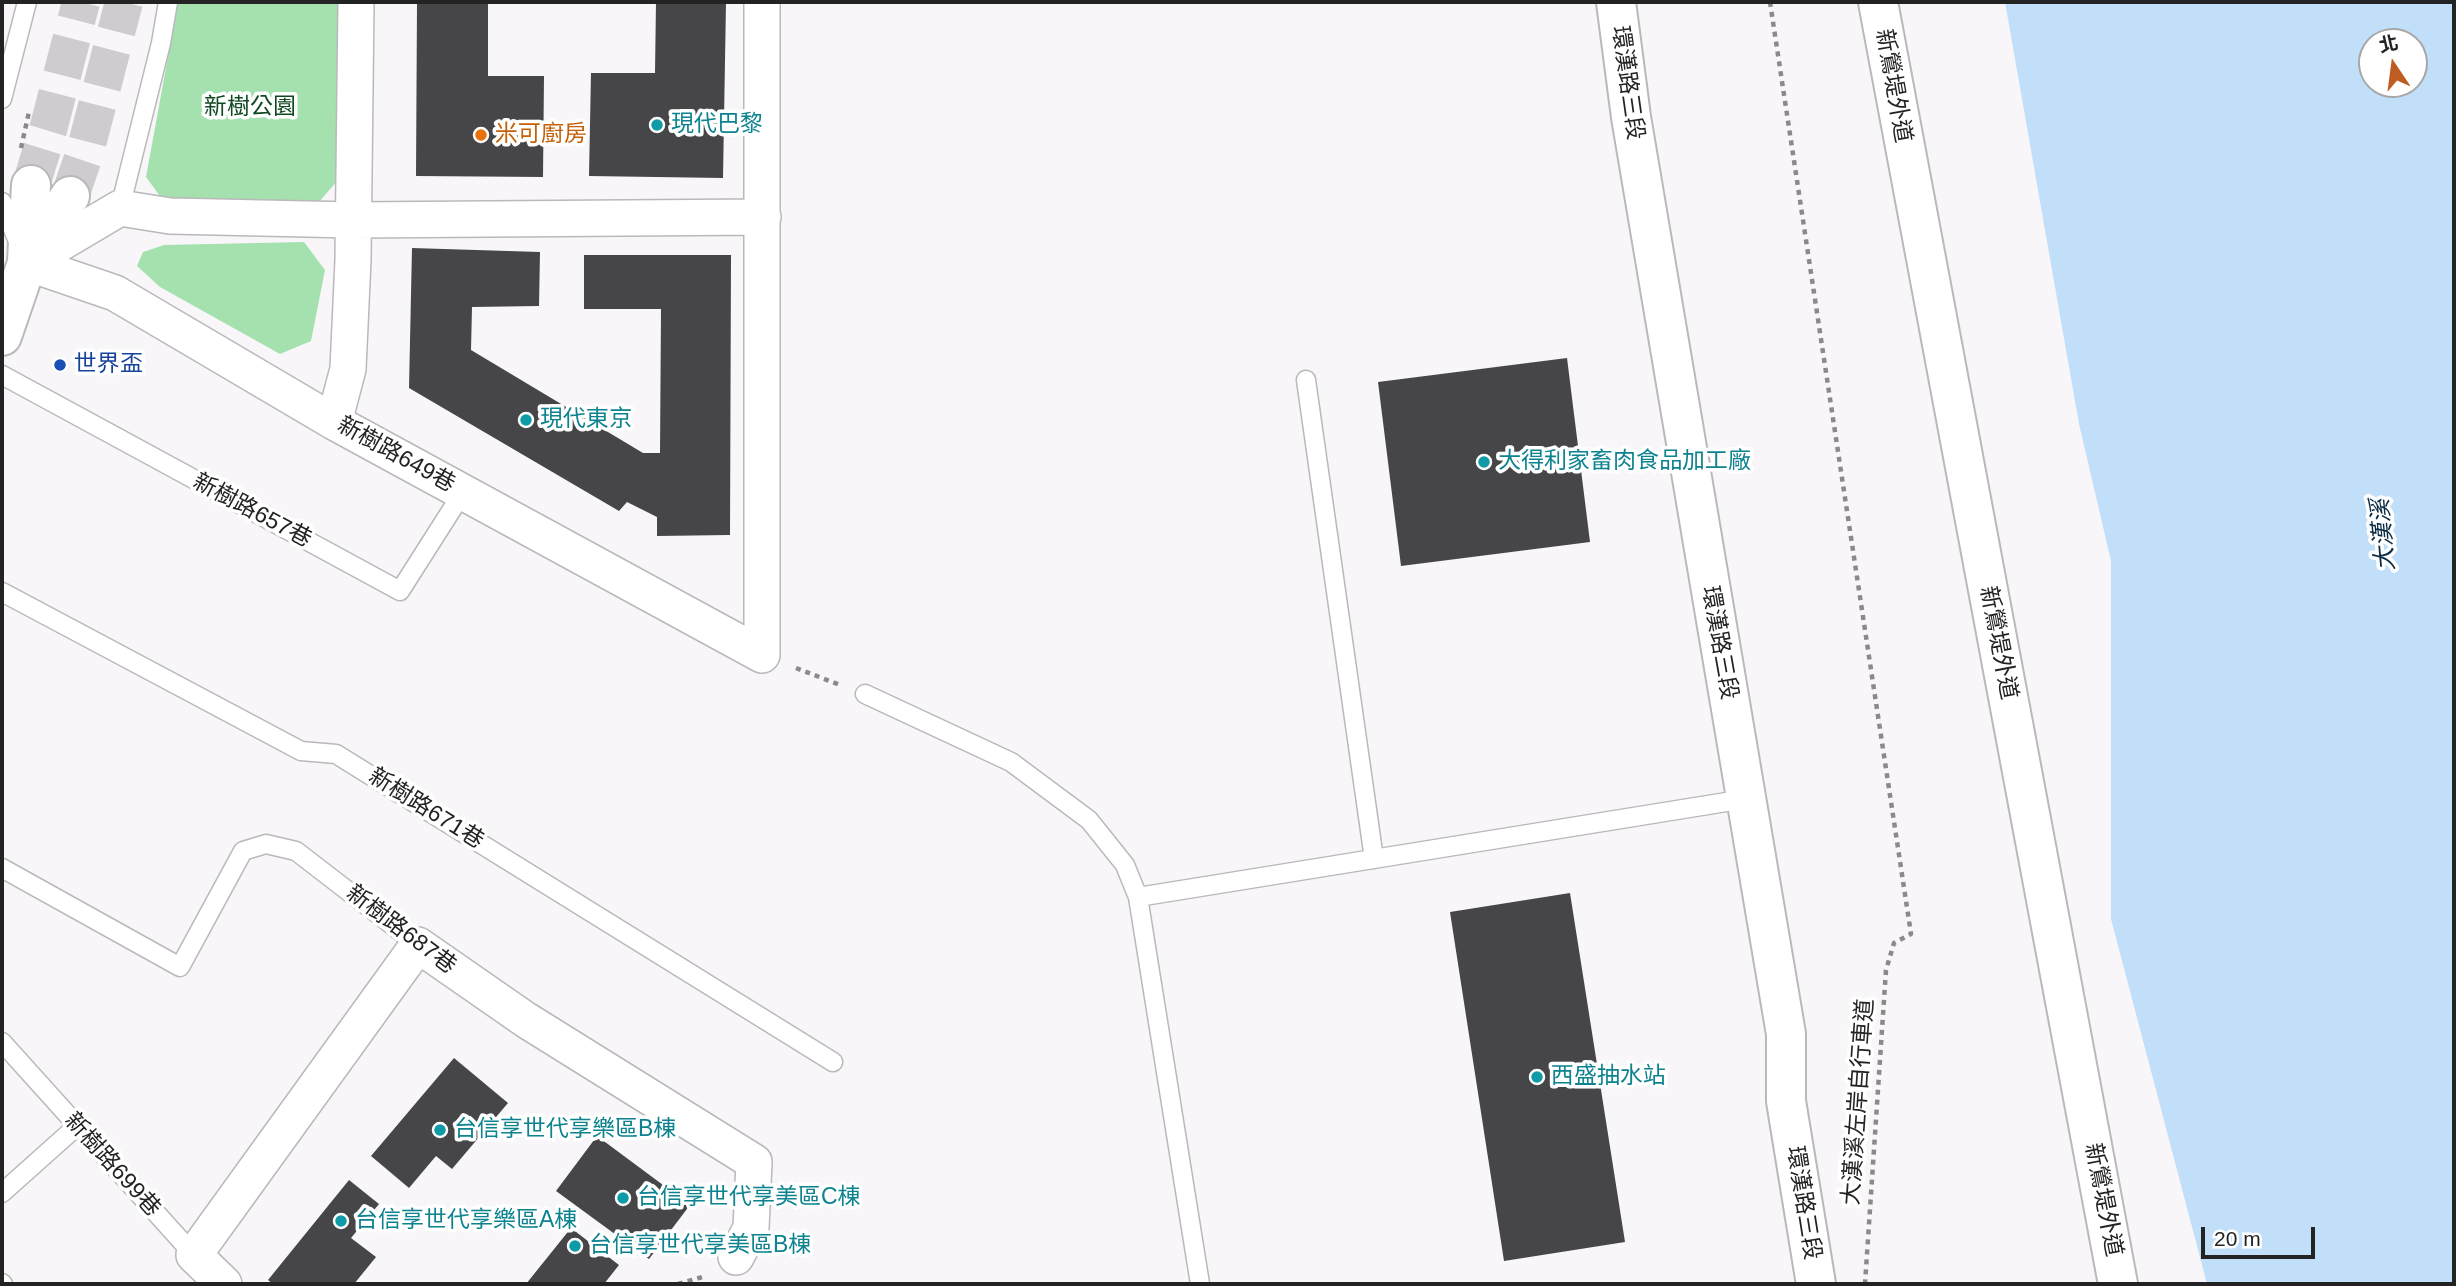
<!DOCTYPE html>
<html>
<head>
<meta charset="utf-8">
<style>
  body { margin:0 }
  #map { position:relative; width:2456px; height:1286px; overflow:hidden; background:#f8f6f9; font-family:Helvetica,"Noto Sans TC",sans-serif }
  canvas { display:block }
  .frame { position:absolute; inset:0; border:4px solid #242324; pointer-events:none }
  .north { position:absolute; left:2358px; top:28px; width:70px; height:70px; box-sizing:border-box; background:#fff; border:2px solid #a7a7a7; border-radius:50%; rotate:347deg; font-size:19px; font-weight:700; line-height:28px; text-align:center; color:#242324 }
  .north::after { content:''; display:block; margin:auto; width:24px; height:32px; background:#bf5d21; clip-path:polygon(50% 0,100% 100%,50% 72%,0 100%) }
  .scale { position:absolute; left:2201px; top:1227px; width:114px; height:32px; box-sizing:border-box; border:4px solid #242324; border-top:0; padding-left:9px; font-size:21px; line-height:24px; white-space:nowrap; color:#242324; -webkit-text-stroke:5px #fff; paint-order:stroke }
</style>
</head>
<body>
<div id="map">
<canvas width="2456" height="1286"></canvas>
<div class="frame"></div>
<div class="north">北</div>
<div class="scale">20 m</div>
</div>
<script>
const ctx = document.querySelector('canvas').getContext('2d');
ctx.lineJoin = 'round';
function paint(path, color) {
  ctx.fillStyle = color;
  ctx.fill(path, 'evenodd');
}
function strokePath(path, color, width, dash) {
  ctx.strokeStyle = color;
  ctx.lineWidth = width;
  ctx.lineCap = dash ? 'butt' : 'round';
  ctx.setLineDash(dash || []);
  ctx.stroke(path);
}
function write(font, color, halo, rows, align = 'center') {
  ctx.font = font + ' Helvetica,"Noto Sans TC",sans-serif';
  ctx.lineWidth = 7;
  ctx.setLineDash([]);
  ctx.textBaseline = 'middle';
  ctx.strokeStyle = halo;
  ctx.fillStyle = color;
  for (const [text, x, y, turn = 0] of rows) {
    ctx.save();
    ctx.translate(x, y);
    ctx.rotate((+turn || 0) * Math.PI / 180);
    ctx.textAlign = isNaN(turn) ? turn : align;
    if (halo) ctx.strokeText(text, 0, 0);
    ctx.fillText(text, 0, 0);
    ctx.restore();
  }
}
const green = new Path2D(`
  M178,2H340L339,179L319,202L162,199L146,177Z
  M304,242L325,270L311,341L280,354L160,287L137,266L143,252L164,245Z`);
const water = new Path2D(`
  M2005,2H2454V1284H2207L2111,919V561L2079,424ZM2372,42H2414V84H2372Z`);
const building = new Path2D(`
  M417,2H488V76H544L543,177L416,176Z
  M656,2H726L723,178L589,176L591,73H655Z
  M412,248L540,252L539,306L472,307L471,350L643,453H660L661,309H584V255H731L730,535L657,536V517L627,502L619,511L409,388Z
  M1567,358L1590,542L1401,566L1378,382Z
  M1570,893L1625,1242L1504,1261L1450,912Z
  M454,1058L508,1103L452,1169L436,1156L409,1188L371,1156Z
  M597,1136L690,1205L649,1259L556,1191Z
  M349,1180L379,1204L351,1238L376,1257L354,1284H273L268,1280Z
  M571,1228L619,1265L604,1284H526Z`);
const secondaryTunnel = new Path2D(`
  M31,185L48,130L81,2
  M70,196L85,152L124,2`);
const path = new Path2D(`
  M1770,2L1911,934L1894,943L1886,970L1865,1284
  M21,148L29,112
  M796,668L840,685
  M678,1284L706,1276`);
const lane = new Path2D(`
  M2,99L27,2
  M2,202L19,244
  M120,208L161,43L168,2
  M2,375L400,591L463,492
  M1306,380L1374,859
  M2,592L301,751L336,754L833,1062
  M865,694L1011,762L1089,820L1125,865L1138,897L1200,1284
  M2,868L180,967L243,851L266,844L296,851L418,945
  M1138,897L1745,799
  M2,1042L194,1255
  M2,1193L77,1126
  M2,1283L3,1284`);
const street = new Path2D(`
  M27,263L115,293L334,422L762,655V2
  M27,263L120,208L170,216L353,220L763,217
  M334,422L348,369L353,260L356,2
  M224,1284L194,1255L418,945L526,1020L754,1162L751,1228L736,1257`);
const secondary = new Path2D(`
  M1616,2L1631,117L1786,1034V1101L1816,1284
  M1878,2L2118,1284
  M27,261L31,185
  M2,336L27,263L70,196`);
const markers = [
  [657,125,7,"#0f9aa8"],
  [481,135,7,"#e8710a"],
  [60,365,7,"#1a4fb4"],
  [526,420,7,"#0f9aa8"],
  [1484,462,7,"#0f9aa8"],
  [1537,1077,7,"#0f9aa8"],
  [440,1130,7,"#0f9aa8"],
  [623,1198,7,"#0f9aa8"],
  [341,1221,7,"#0f9aa8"],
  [575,1246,7,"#0f9aa8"]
];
const streetNames = [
  ["環漢路三段",1627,83,82],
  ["新鶯堤外道",1893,86,80],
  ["新樹路649巷",396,455,29],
  ["新樹路657巷",252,511,28],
  ["環漢路三段",1719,643,80],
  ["新鶯堤外道",1998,643,79],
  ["新樹路671巷",426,809,32],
  ["新樹路687巷",401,930,37],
  ["大漢溪左岸自行車道",1859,1102,-86],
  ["新樹路699巷",112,1165,48],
  ["新鶯堤外道",2103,1200,79],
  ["環漢路三段",1803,1203,81]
];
const parkNames = [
  ["新樹公園",250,108]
];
const cultureNames = [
  ["現代巴黎",671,125],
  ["現代東京",540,420],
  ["大得利家畜肉食品加工廠",1498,462],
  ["西盛抽水站",1551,1077],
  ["台信享世代享樂區B棟",454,1130],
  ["台信享世代享美區C棟",637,1198],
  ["台信享世代享樂區A棟",355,1221],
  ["台信享世代享美區B棟",589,1246]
];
const foodNames = [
  ["米可廚房",495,135]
];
const transitNames = [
  ["世界盃",74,365]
];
const waterNames = [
  ["大漢溪",2384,535,-95]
];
paint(green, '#a4e1ae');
paint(water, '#c2dffa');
paint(building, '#464548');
strokePath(secondaryTunnel, '#ceccce', 38, [38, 19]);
strokePath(lane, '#bab8bb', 21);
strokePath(street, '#bab8bb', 38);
strokePath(secondary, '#bab8bb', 42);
strokePath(path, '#8b898b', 4.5, [5, 5]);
strokePath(lane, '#fff', 18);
strokePath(street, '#fff', 35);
strokePath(secondary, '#fff', 38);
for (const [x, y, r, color] of markers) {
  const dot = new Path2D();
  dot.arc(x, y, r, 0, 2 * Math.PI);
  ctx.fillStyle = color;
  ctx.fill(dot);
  strokePath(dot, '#fff', 2.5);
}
write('23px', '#242324', '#fff', streetNames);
write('23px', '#114a22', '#fff', parkNames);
write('23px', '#0d838f', '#fff', cultureNames, 'left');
write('23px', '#c56008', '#fff', foodNames, 'left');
write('23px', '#164399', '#fff', transitNames, 'left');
write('italic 24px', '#092b44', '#fff', waterNames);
</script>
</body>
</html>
